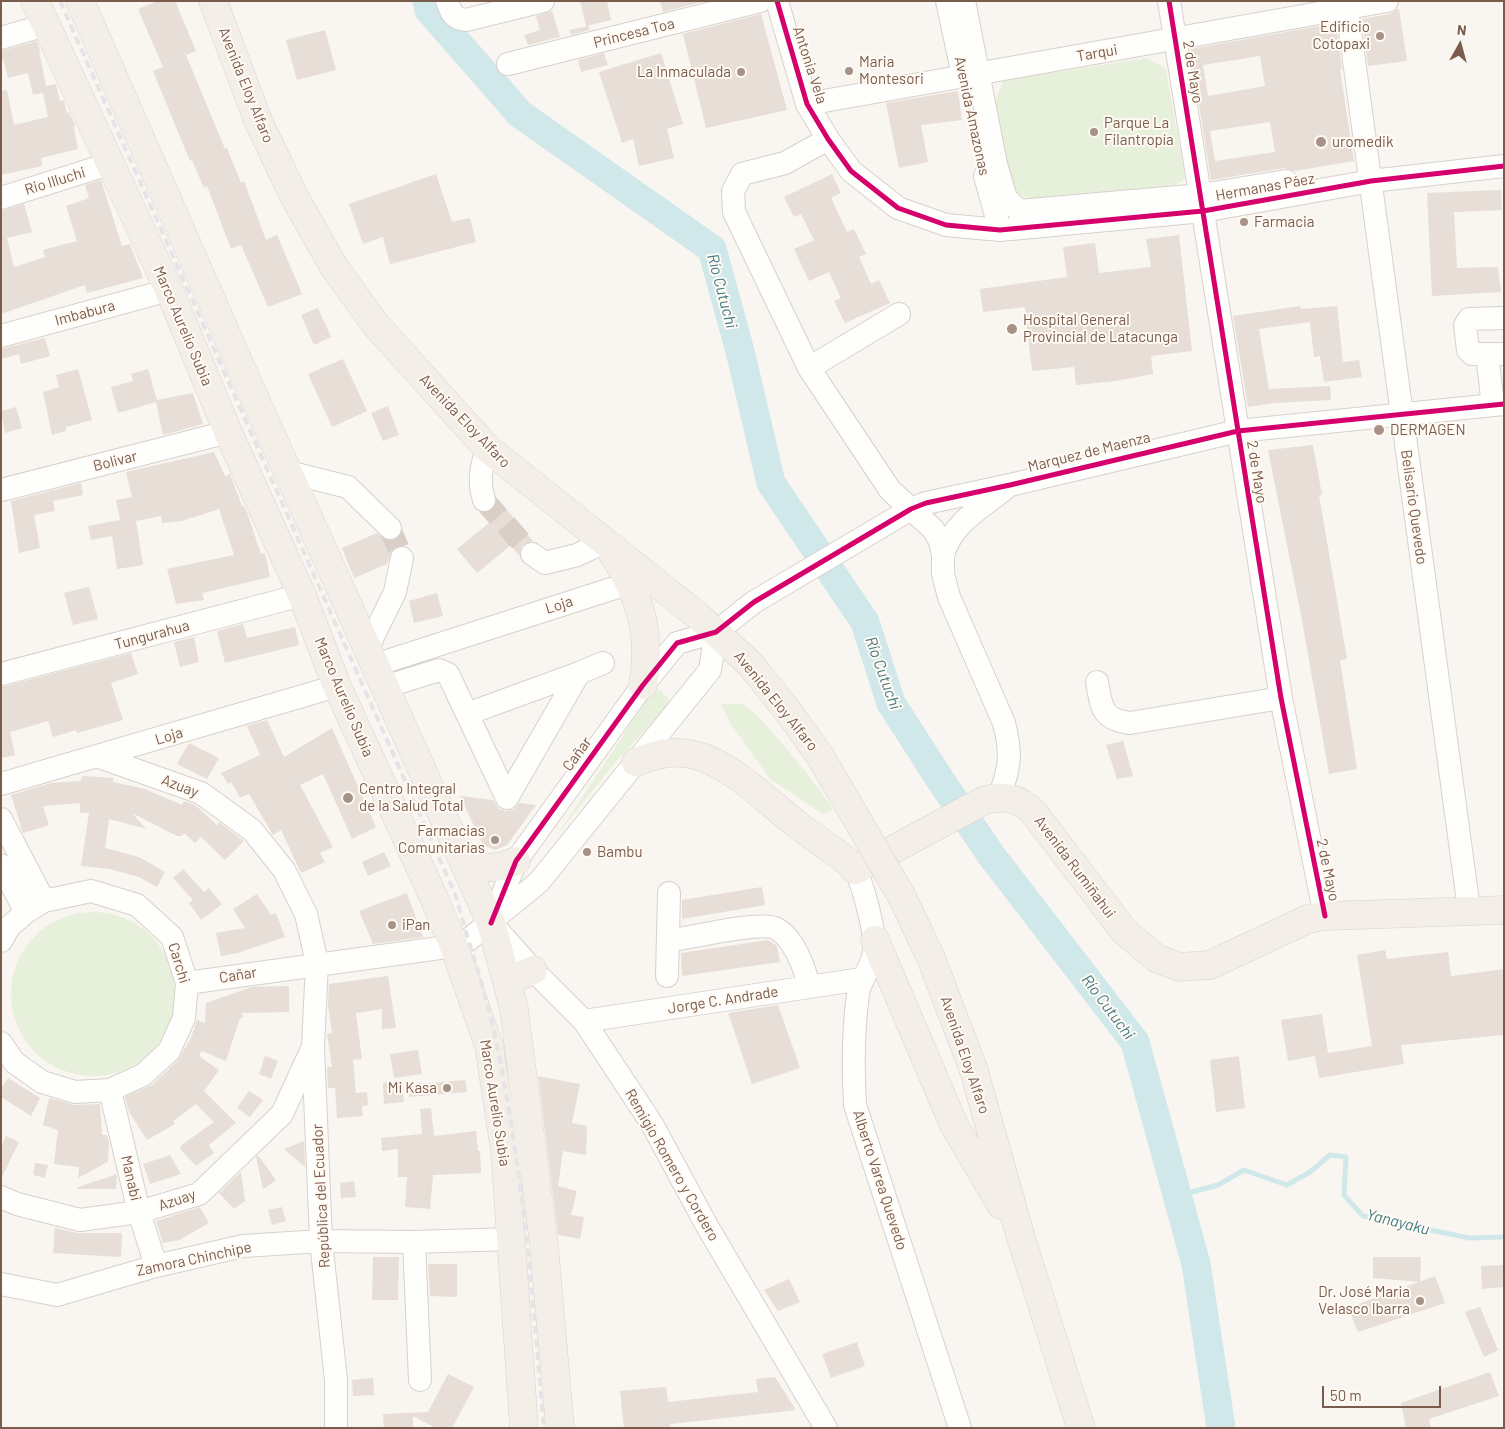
<!DOCTYPE html>
<html>
<head>
<meta charset="utf-8">
<style>
  body { margin:0 }
  #map { position:relative; width:1505px; height:1429px; overflow:hidden; background:#f9f5f0; font-family:Barlow,sans-serif }
  canvas { display:block }
  .frame { position:absolute; inset:0; border:2px solid #7a5c4d; pointer-events:none }
  .north { position:absolute; left:1435px; top:20px; width:50px; height:50px; -webkit-text-stroke:4px #fffaf3; paint-order:stroke; rotate:7deg; font-size:14px; font-weight:700; line-height:20px; text-align:center; color:#7a5c4d }
  .north::after { content:''; display:block; margin:auto; width:18px; height:22px; background:#7a5c4d; clip-path:polygon(50% 0,100% 100%,50% 72%,0 100%) }
  .scale { position:absolute; left:1322px; top:1386px; width:119px; height:22px; box-sizing:border-box; border:2px solid #7a5c4d; border-top:0; padding-left:6px; font-size:15px; line-height:18px; white-space:nowrap; color:#7a5c4d; -webkit-text-stroke:4px #fffaf3; paint-order:stroke }
</style>
</head>
<body>
<div id="map">
<canvas width="1505" height="1429"></canvas>
<div class="frame"></div>
<div class="north">N</div>
<div class="scale">50 m</div>
</div>
<script>
const ctx = document.querySelector('canvas').getContext('2d');
ctx.lineJoin = 'round';
function paint(path, color) {
  ctx.fillStyle = color;
  ctx.fill(path, 'evenodd');
}
function strokePath(path, color, width, dash) {
  ctx.strokeStyle = color;
  ctx.lineWidth = width;
  ctx.lineCap = dash ? 'butt' : 'round';
  ctx.setLineDash(dash || []);
  ctx.stroke(path);
}
function write(font, color, halo, rows, align = 'center') {
  ctx.font = font + ' Barlow,sans-serif';
  ctx.lineWidth = 4;
  ctx.setLineDash([]);
  ctx.textBaseline = 'middle';
  ctx.strokeStyle = halo;
  ctx.fillStyle = color;
  for (const [text, x, y, turn = 0] of rows) {
    ctx.save();
    ctx.translate(x, y);
    ctx.rotate((+turn || 0) * Math.PI / 180);
    ctx.textAlign = isNaN(turn) ? turn : align;
    if (halo) ctx.strokeText(text, 0, 0);
    ctx.fillText(text, 0, 0);
    ctx.restore();
  }
}
const green = new Path2D(`
  M1147,58L1166,69L1185,179L1175,185L1040,207L1012,189L995,100L1004,80Z
  M660,690L669,699L668,706L617,760L557,835L652,692Z
  M721,704C727,704 738,703 744,705C759,712 824,793 833,809L823,814L770,779L731,724Z
  M11 994a82 82 0 1 1 164 0a82 82 0 1 1-164 0Z`);
const stream = new Path2D(`
  M1177,1196L1218,1185L1244,1170L1287,1185L1310,1172L1330,1155L1346,1157L1344,1195L1363,1216L1469,1238L1504,1237`);
const river = new Path2D(`
  M427,1L429,10L520,114L712,249L740,351L771,483L865,622L891,703L939,778L991,855L1135,1042L1196,1264L1221,1428`);
const building = new Path2D(`
  M158,1H175L196,51L186,55L225,149L227,148L241,183L244,181L266,240L277,235L302,294L268,307L241,245L231,249L207,186L204,188L192,160L190,161L153,71L163,67L138,9Z
  M580,1H607L611,20L586,26Z
  M660,1H705L663,12Z
  M1397,9H1399L1407,61L1368,66L1362,19L1389,14Z
  M552,11L560,37L528,45L524,35L540,30L536,16Z
  M761,14L787,110L706,128L683,34Z
  M1336,23L1342,69H1340L1354,161L1294,171L1284,168L1211,180L1190,49ZM1260,56L1265,86L1208,96L1203,65ZM1270,122L1275,152L1215,161L1210,131Z
  M589,26V30L571,35L569,30Z
  M325,30L336,70L297,80L286,40Z
  M37,41L40,50H39L46,86L56,84L60,101L64,100L67,113L69,112L75,125L74,128L78,149L41,158L42,166L1,175V91L7,90L14,125L48,117L43,93L33,95L28,73L8,78L3,58L1,59V51Z
  M604,53L608,65L581,72L578,60Z
  M661,53L683,124L667,129L674,158L639,166L633,139L622,143L599,72Z
  M958,91L962,120L921,125L928,162L899,168L886,103Z
  M436,174L452,222L470,218L476,242L390,264L383,237L363,244L349,204Z
  M832,174L841,193L831,198L847,232L854,229L866,254L859,257L871,284L879,280L890,303L845,323L834,301L841,298L829,272L809,281L794,249L814,240L801,214L794,217L784,197Z
  M101,180L122,246L130,244L143,278L87,293L85,285L1,314V211L24,204L32,232L7,238L14,267L45,257L43,250L77,241L66,206L89,198L85,185Z
  M1501,190L1502,210L1454,212L1457,268L1498,267L1501,292L1432,296L1427,193Z
  M1179,235L1192,351L1151,356L1153,374L1116,381L1076,385L1074,367L1032,371L1025,307L983,312L980,289L1067,277L1063,247L1095,243L1099,273L1151,267L1146,239Z
  M1300,306L1301,309L1337,306L1343,362L1359,360L1362,377L1324,382L1320,356L1314,357L1310,322L1259,329L1269,389L1330,386L1331,400L1273,403L1248,407L1233,316Z
  M318,308L331,337L314,345L301,315Z
  M45,338L50,356L21,364L19,354L1,359V349Z
  M343,359L367,411L332,427L308,374Z
  M78,369L92,420L66,427V431L52,435L43,392L59,387L56,375Z
  M148,369L157,400L193,393L203,424L163,435L156,402L118,413L111,387L133,381L131,374Z
  M388,406L399,435L383,441L371,413Z
  M16,407L22,428L5,433L1,411Z
  M1313,445L1322,495H1319L1347,659L1340,660L1357,769L1329,774L1302,620L1268,450Z
  M214,452L225,476L230,474L242,506H244L247,512L261,554L265,553L270,577L202,593L204,600L176,604L167,569L234,555L219,509L182,521L162,523L161,516L136,521L143,565L117,569L112,536L91,540L88,526L120,520L116,500L132,497L126,472Z
  M81,483L83,495L53,501L55,511L34,515L40,548L19,553L11,501Z
  M497,498L533,541L522,546L519,556L511,545L477,573L457,549L489,523L479,512L487,513L493,510Z
  M377,533L387,541L398,538L401,545L392,550L387,564L354,578L342,548Z
  M89,587L98,619L73,625L64,593Z
  M437,593L443,616L414,623L409,601Z
  M243,624L247,638L295,627L299,645L225,663L217,631Z
  M194,637L199,662L180,667L174,642Z
  M131,653L138,674L111,683L123,720L77,733L76,730L53,737L48,721L10,732L15,755L1,758V687Z
  M267,720L284,757L332,728L376,827L352,839L323,774L300,785L333,847L320,853L325,862L301,873L281,830L273,835L249,794L240,798L231,782L228,784L221,773L260,755L247,726Z
  M1123,741L1133,776L1117,779L1106,745Z
  M189,743L219,758L207,779L177,764Z
  M82,776L113,778V782L145,789L182,805L184,801L195,805L217,825L219,822L244,841L225,860L201,837L195,843L184,833L182,836H177L132,813L146,829L109,819L105,848L139,857L165,872L157,887L139,877L110,869L81,866L89,813H80V803L43,806L49,825L23,833L11,795L51,783L81,781Z
  M460,796L493,800L499,809L506,811L514,809L519,803L536,805L507,845L495,850L483,845Z
  M384,852L391,866L368,876L362,862Z
  M183,869L204,892L209,888L222,904L201,920L189,903L193,900L173,878Z
  M762,887L765,905L682,919V900Z
  M407,893L423,937L373,944L359,911Z
  M257,894L271,915L276,913L285,937L238,953L221,956L216,933L245,928L233,909Z
  M768,940L777,946L780,962L682,976L681,953Z
  M1385,950L1387,959L1448,952L1451,976L1504,969V1035L1401,1045L1404,1064L1319,1078L1315,1056L1288,1061L1281,1020L1322,1014L1328,1053L1372,1046L1357,955Z
  M388,976L396,1028L382,1029V1009L356,1013L362,1059L353,1060L356,1093L367,1092L368,1105L362,1106L363,1116L337,1118L335,1088H328L327,1067H332L327,1034L332,1033L328,1005L329,984Z
  M289,986V1012L242,1013L243,1018H240L226,1061L202,1051L199,1056L219,1070L204,1091L236,1123L209,1145L214,1153L196,1166L181,1150L180,1146L214,1122L196,1104L173,1121L175,1124L147,1140L129,1112L125,1097L152,1085L178,1060L191,1038L197,1020L205,1023L206,1003L252,987Z
  M778,1005L800,1068L752,1084L728,1013Z
  M418,1050L422,1074L394,1078L390,1054Z
  M265,1056L278,1061L271,1079L259,1074Z
  M1239,1056L1245,1108L1216,1112L1210,1060Z
  M538,1076L580,1084L572,1123L587,1126L586,1155L563,1151L558,1186L577,1191L571,1215L584,1217L580,1239L558,1235Z
  M8,1078L40,1098L31,1116L1,1097V1089Z
  M465,1080L467,1092L409,1097L408,1085Z
  M402,1081L404,1102L384,1104L383,1083Z
  M249,1091L263,1100L250,1117L237,1108Z
  M49,1098L75,1105L100,1104L102,1135H107L109,1143L108,1162L78,1178L79,1167L54,1164L58,1130L43,1125Z
  M431,1108L434,1136L476,1131L478,1151H480L481,1173L433,1175L430,1209L405,1207L407,1177H398V1149L382,1151L381,1138L422,1134L420,1109Z
  M6,1136L19,1142L1,1179V1147Z
  M304,1141L305,1167L284,1149Z
  M170,1155L181,1174L150,1184L143,1164Z
  M258,1155L276,1180L263,1189L256,1157Z
  M35,1163L48,1165L45,1178L33,1175Z
  M241,1172L245,1201L234,1209L219,1193Z
  M117,1174L116,1189H78V1187Z
  M354,1181L356,1197L341,1198L340,1183Z
  M200,1207L209,1223L179,1240L163,1243L156,1221Z
  M282,1207L286,1221L272,1225L268,1210Z
  M55,1228L77,1233H122L121,1257L53,1253Z
  M373,1257H399L398,1300H372Z
  M1373,1257H1421L1420,1282L1373,1278Z
  M428,1264H457V1297L430,1296Z
  M1504,1265V1287L1482,1289L1481,1266Z
  M1435,1276L1445,1303L1358,1332L1348,1308Z
  M789,1279L800,1302L778,1311L764,1290Z
  M1480,1307L1498,1350L1484,1357L1465,1312Z
  M857,1342L865,1366L831,1378L822,1354Z
  M1490,1372L1499,1396L1429,1419L1431,1428H1406L1401,1403Z
  M448,1374L474,1387L452,1428H436L413,1416V1428H384L383,1414L428,1412Z
  M775,1377L796,1410L670,1424V1428H624L620,1391L666,1387L668,1402L758,1392L756,1379Z
  M373,1378L374,1395L353,1396L352,1380Z`);
const minorTunnel = new Path2D(`
  M484,500L532,554
  M390,528L402,558`);
const minor = new Path2D(`
  M447,1C451,12 453,19 466,20L543,1
  M777,1L807,104L828,139L851,171L898,208L946,225L1000,230L1203,211L1371,181L1504,166
  M947,1L961,66
  M964,1L996,164L1006,198L1019,211L1201,195L1286,181
  M1169,1L1281,698L1325,916
  M1346,1L1469,909
  M1,38L46,25
  M508,64L760,1
  M807,104L1387,1
  M828,139L785,163L742,174L733,191L734,212L809,368L890,490L933,529L940,541L943,555V574L949,597L1004,723C1012,754 1010,768 999,797
  M985,176L1000,230
  M1,198L109,164
  M1504,318L1469,319L1465,325L1468,350L1472,354H1504
  M1,336L169,290
  M1487,355L1493,405
  M809,368L899,314
  M288,472L348,487L390,528
  M1,490L228,432
  M484,500C478,481 481,468 487,448
  M532,554L545,563L577,555L605,542
  M943,555C953,522 980,509 1005,489
  M367,649L395,592L402,558
  M375,665L630,583
  M579,673L603,663
  M1,674L302,595
  M1097,682C1102,708 1101,719 1130,723L1281,698
  M385,687L439,670L448,674L507,798L579,673L467,714
  M99,757L201,793L252,830L284,870L306,914L317,963L313,1047L321,1241L336,1380V1428
  M1,784L337,686
  M1,819L44,901
  M1,865L26,912
  M855,870C863,884 877,937 874,952C872,967 861,978 858,994C853,1030 853,1069 855,1105L960,1428
  M491,923L516,861L643,685L677,643L716,632L754,602L911,509L926,503L1010,485L1238,431L1504,404
  M492,924L533,970L584,1021L652,1124L707,1226L826,1428
  M1,941L9,927L26,912L44,901L91,891L137,905L172,937L187,983L184,1018L169,1051L143,1075L110,1090L75,1092L42,1082L14,1062L1,1043
  M668,941C689,938 759,921 775,928C793,936 805,968 809,987
  M667,976L669,893
  M187,983L454,946L467,941L539,882L710,670L716,632
  M584,1021L862,979
  M110,1090L139,1212L156,1266
  M1,1197L17,1204L80,1220L139,1212L199,1194L282,1114L311,1051
  M414,1242L420,1380
  M1,1284L57,1295L156,1266L243,1246L321,1241L414,1242L511,1239`);
const major = new Path2D(`
  M35,1L169,290L228,432L302,595L337,686L434,898L454,946L489,1046L505,1151L524,1428
  M80,1L250,388L491,923L514,1009L544,1245L560,1428
  M213,1L259,123L295,198L334,267L376,325L487,448L698,616L750,664L787,710L820,756L847,802
  M613,554C640,596 652,634 643,685
  M636,762C656,754 674,750 695,755C735,766 767,802 799,826C816,839 834,851 851,864L855,870L985,800C1005,795 1019,798 1034,813L1124,931L1156,958L1179,967L1210,965L1308,919L1325,916L1504,910
  M459,850C475,871 493,871 516,861
  M902,897L931,958L974,1071L1021,1238L1081,1428
  M875,940L954,1125L1001,1205
  M508,985L513,979L533,970`);
const rail = new Path2D(`
  M60,1L456,896C467,940 483,982 493,1027C522,1158 532,1294 544,1428`);
const majorBridge = new Path2D(`
  M847,802L902,897`);
const cycleway = new Path2D(`
  M777,1L807,104L828,139L851,171L898,208L946,225L1000,230L1203,211L1371,181L1504,166
  M1169,1L1281,698L1325,916
  M491,923L516,861L643,685L677,643L716,632L754,602L911,509L926,503L1010,485L1238,431L1504,404`);
const markers = [
  [1380,36,5,"#a69286"],
  [849,71,5,"#a69286"],
  [741,72,5,"#a69286"],
  [1094,132,5,"#a69286"],
  [1321,142,6,"#a69286"],
  [1244,222,5,"#a69286"],
  [1012,329,6,"#a69286"],
  [1379,430,6,"#a69286"],
  [348,798,6,"#a69286"],
  [495,840,5,"#a69286"],
  [587,852,5,"#a69286"],
  [392,925,5,"#a69286"],
  [447,1088,5,"#a69286"],
  [1420,1301,5,"#a69286"]
];
const poiNames = [
  ["Edificio",1370,27,"right"],
  ["Cotopaxi",1370,44,"right"],
  ["Maria",859,62],
  ["Montesori",859,79],
  ["La Inmaculada",731,72,"right"],
  ["Parque La",1104,123],
  ["Filantropía",1104,140],
  ["uromedik",1332,142],
  ["Farmacia",1254,222],
  ["Hospital General",1023,320],
  ["Provincial de Latacunga",1023,337],
  ["DERMAGEN",1390,430],
  ["Centro Integral",359,789],
  ["de la Salud Total",359,806],
  ["Farmacias",485,831,"right"],
  ["Comunitarias",485,848,"right"],
  ["Bambu",597,852],
  ["iPan",402,925],
  ["Mi Kasa",437,1088,"right"],
  ["Dr. José Maria",1410,1292,"right"],
  ["Velasco Ibarra",1410,1309,"right"]
];
const streetNames = [
  ["Princesa Toa",634,33,-14],
  ["Tarqui",1097,53,-10],
  ["Antonia Vela",810,65,72],
  ["2 de Mayo",1193,72,81],
  ["Avenida Eloy Alfaro",246,85,68],
  ["Avenida Amazonas",972,116,78],
  ["Rio Illuchi",55,181,-17],
  ["Hermanas Páez",1265,187,-10],
  ["Imbabura",85,313,-15],
  ["Marco Aurelio Subia",183,326,67],
  ["Avenida Eloy Alfaro",465,421,46],
  ["Marquez de Maenza",1089,452,-14],
  ["Bolivar",115,461,-14],
  ["2 de Mayo",1257,472,81],
  ["Belisario Quevedo",1414,507,82],
  ["Loja",559,605,-18],
  ["Tungurahua",152,635,-15],
  ["Marco Aurelio Subia",344,697,67],
  ["Avenida Eloy Alfaro",776,701,51],
  ["Loja",169,736,-17],
  ["Cañar",577,754,-54],
  ["Azuay",180,786,21],
  ["Avenida Rumiñahui",1075,867,53],
  ["2 de Mayo",1328,870,78],
  ["Carchi",179,963,73],
  ["Cañar",238,975,-9],
  ["Jorge C. Andrade",723,1000,-9],
  ["Avenida Eloy Alfaro",965,1055,71],
  ["Marco Aurelio Subia",495,1103,81],
  ["Remigio Romero y Cordero",672,1165,60],
  ["Manabi",131,1178,77],
  ["Alberto Varea Quevedo",880,1180,72],
  ["República del Ecuador",321,1196,-93],
  ["Azuay",177,1200,-19],
  ["Zamora Chinchipe",194,1259,-12]
];
const waterNames = [
  ["Río Cutuchi",722,291,75],
  ["Río Cutuchi",883,673,70],
  ["Río Cutuchi",1108,1007,53],
  ["Yanayaku",1398,1222,14]
];
paint(green, '#e7f0db');
strokePath(stream, '#d0e8ea', 5);
strokePath(river, '#d0e8ea', 29);
paint(building, '#e6ded7');
strokePath(minorTunnel, '#d9cfc7', 22, [22, 11]);
strokePath(minor, '#d7d1cb', 24);
strokePath(major, '#dad1cc', 29);
strokePath(minor, '#fefefd', 22);
strokePath(major, '#f3eee8', 28);
strokePath(rail, '#e6e3e7', 4, [8, 5]);
strokePath(majorBridge, '#dad1cc', 29, []);
strokePath(majorBridge, '#f3eee8', 28);
strokePath(cycleway, '#d6006c', 5);
for (const [x, y, r, color] of markers) {
  const dot = new Path2D();
  dot.arc(x, y, r, 0, 2 * Math.PI);
  ctx.fillStyle = color;
  ctx.fill(dot);
  strokePath(dot, '#fffaf3', 2);
}
write('15px', '#7a5c4d', '#fffaf3', poiNames, 'left');
write('15px', '#7a5c4d', '#fffaf3', streetNames);
write('italic 16px', '#437c86', '#fffaf3', waterNames);
</script>
</body>
</html>
